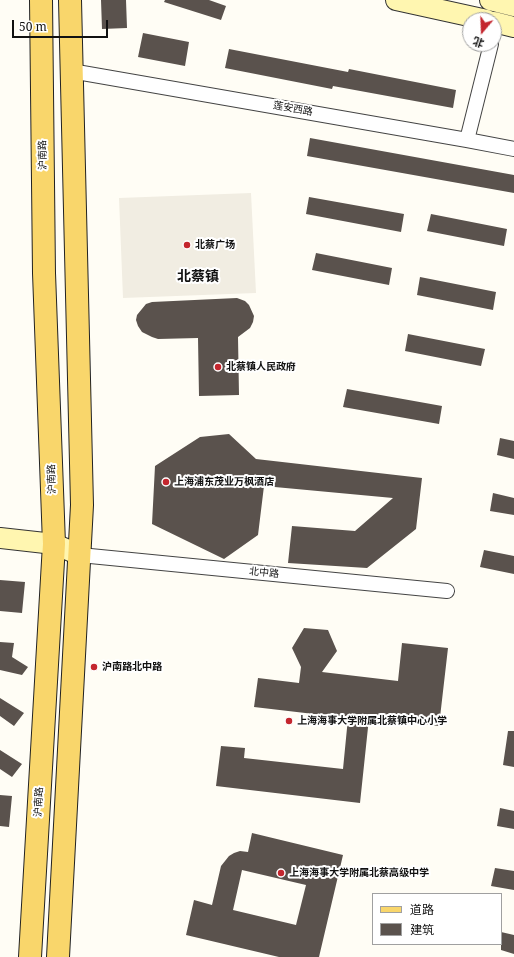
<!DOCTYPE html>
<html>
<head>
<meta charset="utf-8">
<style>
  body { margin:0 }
  #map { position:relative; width:514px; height:957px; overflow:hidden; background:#fffdf5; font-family:"Noto Serif","Noto Sans SC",serif }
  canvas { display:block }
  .legend { position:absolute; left:372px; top:893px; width:130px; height:52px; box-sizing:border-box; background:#fff; border:1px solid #a0a0a0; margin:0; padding:5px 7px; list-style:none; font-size:12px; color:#111 }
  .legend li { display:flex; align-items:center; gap:8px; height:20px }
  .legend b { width:20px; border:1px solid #a0a0a0 }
  .north { position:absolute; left:462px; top:12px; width:40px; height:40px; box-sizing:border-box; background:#fff; border:1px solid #a0a0a0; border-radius:50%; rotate:199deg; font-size:11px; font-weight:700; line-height:16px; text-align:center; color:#111 }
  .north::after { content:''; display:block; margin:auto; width:14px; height:18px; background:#c4262e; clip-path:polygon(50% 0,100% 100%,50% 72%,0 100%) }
  .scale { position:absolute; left:12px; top:20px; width:96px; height:18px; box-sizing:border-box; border:2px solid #111; border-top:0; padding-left:5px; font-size:12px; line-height:14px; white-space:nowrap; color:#111; -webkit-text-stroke:3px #fff; paint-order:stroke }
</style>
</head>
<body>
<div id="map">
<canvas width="514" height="957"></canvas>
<ul class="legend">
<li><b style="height:5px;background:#f9d66b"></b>道路</li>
<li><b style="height:11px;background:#5a524d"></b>建筑</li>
</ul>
<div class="north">北</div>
<div class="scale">50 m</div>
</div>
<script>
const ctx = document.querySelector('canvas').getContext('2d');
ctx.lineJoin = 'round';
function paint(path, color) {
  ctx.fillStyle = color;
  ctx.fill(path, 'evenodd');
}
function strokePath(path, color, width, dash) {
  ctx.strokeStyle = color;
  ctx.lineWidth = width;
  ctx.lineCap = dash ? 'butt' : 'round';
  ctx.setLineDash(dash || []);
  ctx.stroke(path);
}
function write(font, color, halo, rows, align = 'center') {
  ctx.font = font + ' "Noto Serif","Noto Sans SC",serif';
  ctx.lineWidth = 4;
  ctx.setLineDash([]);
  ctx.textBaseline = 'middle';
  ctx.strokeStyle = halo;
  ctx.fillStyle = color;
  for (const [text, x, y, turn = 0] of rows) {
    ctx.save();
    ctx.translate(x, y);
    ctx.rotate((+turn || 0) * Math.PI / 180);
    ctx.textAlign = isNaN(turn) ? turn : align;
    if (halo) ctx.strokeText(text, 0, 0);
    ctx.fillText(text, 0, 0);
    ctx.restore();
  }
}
const plaza = new Path2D(`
  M251,193L256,293L123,298L119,198Z`);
const building = new Path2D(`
  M101,0H126L127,28L102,29Z
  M165,0H209L226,6L221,20L164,2Z
  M143,33L189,42L185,66L138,57Z
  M229,49L348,72L349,69L456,90L453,108L333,86L332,89L225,68Z
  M310,138L514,175V193L307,156Z
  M309,197L404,214L401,232L306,214Z
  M431,214L507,229L504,246L427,231Z
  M316,253L392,268L389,285L312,270Z
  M420,277L496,292L493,310L417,295Z
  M237,298L245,301L249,305L254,316L253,322L250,328L238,337L239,395L199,396L198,338L158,339L152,337L142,332L138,326L136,320L137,315L146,304L152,302Z
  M408,334L485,349L481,366L405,351Z
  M347,389L442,406L439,424L343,407Z
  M229,434L256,459L422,478L416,529L367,568L288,563L292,526L355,531L393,498L264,486L258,535L224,559L152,524L155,466L200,437Z
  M500,438L514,441V459L497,455Z
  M493,493L514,498V515L490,511Z
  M484,550L514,556V574L480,567Z
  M0,580L25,582L22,613L0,611Z
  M304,628L328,630L337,651L322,672L398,681L402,643L448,648L439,726L369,718L360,803L216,786L221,746L245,748L244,758L343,769L348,718L254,707L258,678L299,683L301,667L292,648Z
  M0,642L14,643L12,657L28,667L22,675L0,670Z
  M0,698L24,713L14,726L0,716Z
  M508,731H514V767L503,765Z
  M0,750L22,764L12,777L0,769Z
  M0,795L12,796L9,827L0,826Z
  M500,808L514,811V829L497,826Z
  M252,833L343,855L319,957H279L186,935L194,900L212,905L221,866L229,856L234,853L240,851L248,852ZM242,870L306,885L296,925L233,910Z
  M495,868L514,871V890L491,886Z
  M501,932L514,935V954L501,950Z`);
const street = new Path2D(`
  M71,71L467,140L514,149
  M467,140L491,44
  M80,555L447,591`);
const secondary = new Path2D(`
  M396,0L487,20
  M490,0L514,6
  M494,22L514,27
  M0,538L54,544L80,555`);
const primary = new Path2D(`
  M30,957L54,544L44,273L41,0
  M58,957L82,505L70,0`);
const markers = [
  [187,245,4,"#c4262e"],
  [218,367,4,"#c4262e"],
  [166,482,4,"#c4262e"],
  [94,667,4,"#c4262e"],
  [289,721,4,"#c4262e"],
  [281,873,4,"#c4262e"]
];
const streetNames = [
  ["莲安西路",293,109,10],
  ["沪南路",43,155,-91],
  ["沪南路",52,479,-92],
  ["北中路",264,573,6],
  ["沪南路",39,802,-87]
];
const poiNames = [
  ["北蔡广场",195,245],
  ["北蔡镇人民政府",226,367],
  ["上海浦东茂业万枫酒店",174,482],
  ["沪南路北中路",102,667],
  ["上海海事大学附属北蔡镇中心小学",297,721],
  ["上海海事大学附属北蔡高级中学",289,873]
];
const districtNames = [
  ["北蔡镇",198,277]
];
paint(plaza, '#f1ede2');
paint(building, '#5a524d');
strokePath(street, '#444', 16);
strokePath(secondary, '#333', 22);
strokePath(primary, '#222', 24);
strokePath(street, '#fff', 14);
strokePath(secondary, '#fff6b0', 20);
strokePath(primary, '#f9d66b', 22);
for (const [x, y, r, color] of markers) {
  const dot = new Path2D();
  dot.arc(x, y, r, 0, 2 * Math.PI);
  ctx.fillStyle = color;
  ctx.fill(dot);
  strokePath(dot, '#fff', 1.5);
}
write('10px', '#111', '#fff', streetNames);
write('bold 10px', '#111', '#fff', poiNames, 'left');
write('bold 14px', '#111', '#fff', districtNames);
</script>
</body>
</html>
